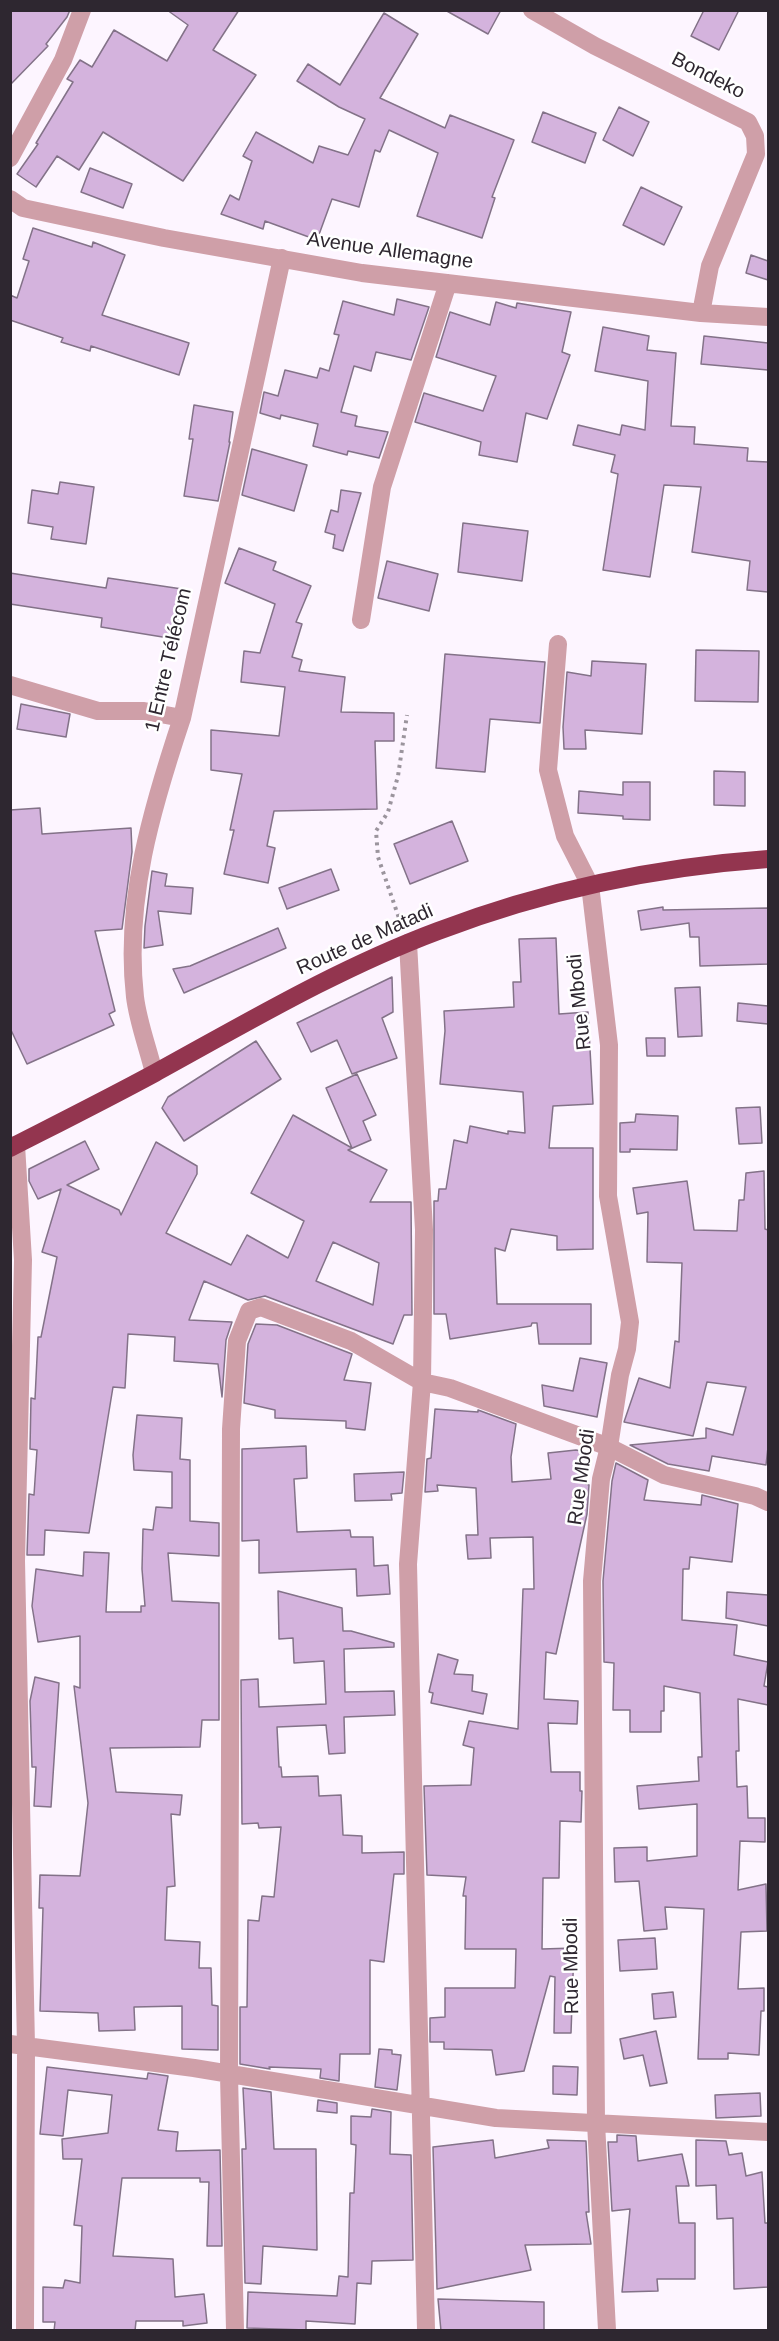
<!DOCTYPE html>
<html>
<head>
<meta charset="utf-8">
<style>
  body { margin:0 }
  #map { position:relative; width:779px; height:2341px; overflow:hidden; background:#fdf5ff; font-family:Helvetica,sans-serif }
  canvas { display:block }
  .frame { position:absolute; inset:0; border:12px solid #2e2730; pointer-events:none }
</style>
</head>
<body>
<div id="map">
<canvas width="779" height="2341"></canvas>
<div class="frame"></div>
</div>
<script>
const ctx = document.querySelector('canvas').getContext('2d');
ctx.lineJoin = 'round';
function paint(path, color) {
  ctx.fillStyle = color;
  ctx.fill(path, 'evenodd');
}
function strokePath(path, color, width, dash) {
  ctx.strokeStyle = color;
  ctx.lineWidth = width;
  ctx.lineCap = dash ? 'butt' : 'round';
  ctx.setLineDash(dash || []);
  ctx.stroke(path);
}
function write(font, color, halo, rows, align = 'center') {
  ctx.font = font + ' Helvetica,sans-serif';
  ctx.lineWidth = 5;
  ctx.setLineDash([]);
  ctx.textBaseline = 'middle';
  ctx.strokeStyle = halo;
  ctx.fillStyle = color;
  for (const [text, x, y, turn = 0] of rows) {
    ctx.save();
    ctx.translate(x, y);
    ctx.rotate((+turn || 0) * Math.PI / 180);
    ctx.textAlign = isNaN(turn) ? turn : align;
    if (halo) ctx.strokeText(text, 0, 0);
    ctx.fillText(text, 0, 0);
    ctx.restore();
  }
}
const building = new Path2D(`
  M10,10H70L67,17L46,44L48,46L10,85Z
  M167,10H239L213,50L256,75L183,181L103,132L79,170L57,156L36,187L17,174L38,144L36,143L73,82L67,79L80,60L92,67L114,30L167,61L188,25Z
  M445,10H501L488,34Z
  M704,10H739L719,50L691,36Z
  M384,13L418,34L380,98L445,128L450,115L514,140L492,197L495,198L482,238L417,216L438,153L389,130L380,152L375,150L359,207L332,199L317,240L265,221L263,229L221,214L230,195L239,200L252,161L243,156L256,132L313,163L319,146L348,155L365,119L339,107L297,81L308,64L340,85Z
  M619,107L649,122L633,156L603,140Z
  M543,112L596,133L585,163L532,142Z
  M90,168L132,184L123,208L81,192Z
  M641,187L682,207L664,245L623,225Z
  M33,228L92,247L93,242L125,255L102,315L189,343L179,375L91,346L90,351L61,342L63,338L10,320V295L17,298L29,261L23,259Z
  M751,255L768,261V280L746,273Z
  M397,299L429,307L411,360L376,352L371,371L354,366L341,412L357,416L355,426L388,432L379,458L348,451L347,455L313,446L318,424L281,415L280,419L260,413L264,392L278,396L285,370L317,378L320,368L329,371L339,335L334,334L343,301L394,315Z
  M496,302L516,308L517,303L571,312L562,352L570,355L547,419L526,413L517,462L479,455L481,442L415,422L424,393L483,411L496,376L436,357L450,312L490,325Z
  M603,327L649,336L647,350L676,353L671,426L695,427L694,444L748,448L747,461L768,462V592L747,590L750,561L692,552L701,487L664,485L650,577L603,570L618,474L611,472L615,455L573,445L578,425L620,435L622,425L645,430L648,381L595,371Z
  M704,336L768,343V370L701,364Z
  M194,405L233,412L229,442H230L218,501L184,496L193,439H189Z
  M252,449L307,465L294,511L242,495Z
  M60,482L94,487L86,544L51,539L53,527L28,523L32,490L58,494Z
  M341,490L361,493L343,551L333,548L335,535L325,532L331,510L338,512Z
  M463,523L528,531L522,581L458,572Z
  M239,548L276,562L273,570L311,586L296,622L302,624L292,657L302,660L299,671L345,677L341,712L394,713V741H375L377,809L274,811L267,846L275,848L268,883L224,874L234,830H230L242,774L211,770V730L279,736L285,687L241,682L244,651L260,653L275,604L225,583Z
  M387,561L438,574L429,611L378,598Z
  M10,573L106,588L108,578L182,589L175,639L101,627L102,618L10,604Z
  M696,650L759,651L758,702L695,701Z
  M445,654L545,662L540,723L490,719L485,772L436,768Z
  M592,661L646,664L642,734L585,730L586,749H564L563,727L567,672L591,676Z
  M21,704L70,714L66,737L17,729Z
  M714,771L745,772V806L714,805Z
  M623,782H650V820L623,819V816L578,813L579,791L623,795Z
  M40,808L42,834L131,828L132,852L122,929L95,931L115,1011L109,1014L114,1025L27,1064L10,1028V810Z
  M452,821L468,861L410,884L394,844Z
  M331,869L339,890L287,909L279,888Z
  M152,871L167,874L165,886L193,888L191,914L158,911L163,945L144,948L145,926Z
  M663,907V910L768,908V964L700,966L699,937H690L689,923L641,930L638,911Z
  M278,928L286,948L184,993L173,969L190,966Z
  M556,938L559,1014L588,1012L593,1104L553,1106L549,1148H593V1249L557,1250V1236L511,1229L505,1251L495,1248L497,1304H591V1344H539L537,1323H532L531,1326L450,1339L446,1314H434V1201H438L439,1189H446L454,1140L467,1143L470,1126L508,1134V1131L525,1133L523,1092L440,1084L445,1031L444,1011L514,1007L513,982H521L519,939Z
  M392,977L393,1012L382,1018L397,1058L352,1074L337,1040L311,1052L297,1023Z
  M700,987L702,1036L678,1037L675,988Z
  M738,1003L768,1006V1024L737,1021Z
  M646,1038H665V1056H647Z
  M256,1041L281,1079L184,1141L162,1108L168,1097Z
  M357,1074L376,1115L363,1121L371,1140L348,1150L387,1170L370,1202H411L412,1315H404L393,1344L265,1296L248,1300L204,1281L189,1320L232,1322L226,1340L222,1397L218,1364L174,1361L175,1337L128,1334L125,1388L113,1387L89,1533L45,1530L44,1555H27L29,1494L34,1495L37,1450L30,1449L31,1398L35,1399L38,1337H41L57,1257L42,1252L61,1189L38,1199L29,1181V1169L85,1141L99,1169L67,1185L119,1210L121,1215L156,1142L197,1166V1174L166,1233L231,1265L247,1235L288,1258L304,1221L251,1193L293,1115L352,1148L326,1088ZM333,1242L379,1263L373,1305L316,1281Z
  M760,1107L762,1143L739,1144L736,1108Z
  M636,1114L678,1116L677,1150L630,1149V1152H620V1123L635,1122Z
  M764,1171L765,1229L768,1230V1447L766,1465L712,1456L709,1471L668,1464L630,1445L706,1438V1428L733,1435L746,1387L707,1382L693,1436L624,1422L639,1378L670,1388L675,1341L679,1342L682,1263L647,1262L648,1212L637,1214L633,1188L687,1181L694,1230L737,1231L739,1200H744L746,1173Z
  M256,1324L277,1325L352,1354L344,1380L371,1383L365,1430L346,1428V1421L275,1418V1410L244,1403L248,1344Z
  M580,1358L607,1363L597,1417L544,1406L542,1385L573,1391Z
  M435,1409L478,1412V1410L516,1424L511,1457L512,1482L551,1479L548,1453L576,1450L590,1453L584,1483L589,1485L587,1514L556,1654L546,1652L544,1699L578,1701L577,1724L548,1723L551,1772H580V1791H582L581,1822L560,1821L559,1878H543L542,1949L574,1948L571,2033H554L555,1977L550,1976L524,2071L496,2075L492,2050L444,2049V2042H430V2018L445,2017V1988H515L516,1949H465L466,1896H463L466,1877L427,1875L424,1786L471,1785L474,1748L463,1745L469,1721L518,1729L523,1589H534L533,1537L490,1538L491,1558L468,1559L466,1535H478L476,1488L437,1485L438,1491L425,1492L427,1459L431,1458Z
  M137,1415L182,1418L180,1459L190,1460V1521L219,1523V1556L168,1553L172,1601L219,1603V1720H202L200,1747L110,1748L116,1792L182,1795L180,1815L171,1814L175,1886L167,1887L165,1940L200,1942L199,1968H211L212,2005L218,2006V2050L182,2049V2006L134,2007L135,2030L99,2031L98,2013L40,2011L43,1908H39L40,1875L80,1876L88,1803L74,1686L80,1688V1636L38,1642L32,1606L36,1569L83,1576L84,1552L109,1553L106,1612H141V1606H145L142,1569L143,1529L153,1530L156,1507L172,1508V1472L134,1470L133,1455Z
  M306,1446L307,1478L294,1479L297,1532L350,1530L351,1537H373L374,1566L388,1565L390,1594L357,1596L356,1569L259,1573V1540L242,1541V1449Z
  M616,1463L648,1480L644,1500L701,1505L702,1495L738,1504L732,1562L690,1557L689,1569H683L682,1620L737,1625L734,1655L768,1662L764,1686L768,1687V1705L738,1699L739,1751H736L737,1787L747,1786L748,1818H765V1842L740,1841L738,1890L766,1884L767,1931L741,1932L738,1989L764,1988V2011H761L759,2055L728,2053V2059H698L704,1909L665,1907L667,1929L644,1931L639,1881L615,1882L614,1848L647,1847V1861L697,1856V1804L639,1809L637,1786L699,1781L698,1757H702L700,1693L664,1686V1711H661V1732H630V1710H613L614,1663L604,1662L603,1581L612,1481Z
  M404,1472L402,1493L391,1494L392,1500L355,1501L354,1474Z
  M278,1591L342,1608L343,1631H351L394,1643V1647L344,1649L345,1692L394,1691L395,1715L344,1717L345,1753L329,1754L326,1725L277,1727L279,1767H281L282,1777L318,1776L319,1796L341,1795L343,1835L362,1836V1853L404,1852V1874H394L384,1962L370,1960V2054H340L339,2081L320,2078L321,2069L269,2067L270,2069L240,2064V2007H247L248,1920L259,1921L262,1896L274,1897L281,1827L259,1828L258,1823L242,1824L241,1680L258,1679L259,1707L326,1704L324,1661L294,1663L293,1638L279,1639Z
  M727,1592L768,1595V1626L726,1618Z
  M438,1654L458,1660L454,1674L473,1675L472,1691L487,1694L483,1714L431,1703L433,1693L429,1692Z
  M35,1677L59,1683L51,1807L34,1806L36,1767H32L30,1701Z
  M655,1938L657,1969L620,1971L618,1940Z
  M673,1992L676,2017L654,2019L652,1994Z
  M656,2031L667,2083L650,2086L643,2055L624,2059L620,2039Z
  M379,2049L392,2050V2054L401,2055L397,2090L375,2087Z
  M553,2066L578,2067L577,2095L553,2094Z
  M47,2067L147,2079L148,2073L168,2076L158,2130L178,2132L176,2151L220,2150L222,2246H207L209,2182H200V2178H122L113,2256L173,2259L175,2297L204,2294L207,2323L183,2326V2321H136L135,2331H54L55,2322H43V2287L63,2288L65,2280L80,2283L82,2226L74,2225L82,2159H63L62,2139L108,2133L112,2095L68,2090L63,2136L40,2134Z
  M243,2088L271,2092L274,2149H316L317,2250L263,2246L261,2284L245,2283L242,2149H246Z
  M760,2093L761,2116L716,2118L715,2095Z
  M318,2100L337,2103V2113L317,2111Z
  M372,2109L391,2112L390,2154L411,2155L413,2260L372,2261L371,2284L357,2283L355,2324L306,2321V2330L247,2328L248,2292L337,2296L339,2276L348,2277L350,2193H354L356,2145L351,2144V2116L371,2117Z
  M617,2135L636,2136L638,2161L682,2154L689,2186H676L679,2223H695V2279H657L658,2291L622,2292L630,2209L612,2211L608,2142H617Z
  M493,2140L495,2158L549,2148L547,2140L586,2141L589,2212H586L591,2244L525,2245L531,2270L437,2289L433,2147Z
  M696,2140L726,2141L729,2155L742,2153L746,2176L762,2172L765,2223H768V2287L734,2289L733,2218L717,2219L716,2185L696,2186Z
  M438,2299L544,2302V2331H441Z`);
const path = new Path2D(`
  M401,924L378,857L376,831L388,812L398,776L407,715`);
const minor = new Path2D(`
  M532,10L595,46L748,122L755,136L756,154L710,266L701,313
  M10,158L63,60L82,10
  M10,199L23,208L164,238L362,273L701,313L768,317
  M361,620L382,487L448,283
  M558,644L548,770L565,836L590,885L609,1045L608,1196L630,1322L627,1349L620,1375L609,1447L601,1479L592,1581L596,2123L607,2330
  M10,685L98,711H144L182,718
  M408,943L424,1230L422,1382L408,1564L426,2330
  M154,1073C148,1048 138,1022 135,997C124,901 152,808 182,718L282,258
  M16,1145L23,1260L16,1561L26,2046L25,2330
  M10,2044L194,2068L496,2118L768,2132
  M235,2330L229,2075L231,1429L237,1341L249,1311L261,1307L351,1341L422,1382L450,1388L609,1447L664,1475L755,1496L768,1502`);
const highway = new Path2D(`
  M10,1148C59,1123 107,1099 155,1073C248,1022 339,968 438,931C543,891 657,867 768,859`);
const streetNames = [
  ["Bondeko",708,76,27],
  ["Avenue Allemagne",390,251,8],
  ["1 Entre Télécom",169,660,-77],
  ["Route de Matadi",365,940,-24],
  ["Rue Mbodi",580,1002,-96],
  ["Rue Mbodi",582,1477,-82],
  ["Rue Mbodi",572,1966,-91]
];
paint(building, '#d4b3dd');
strokePath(building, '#837288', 1.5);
strokePath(path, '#9b949d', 4, [3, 4.5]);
strokePath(minor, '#cf9fa8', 18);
strokePath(highway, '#93354f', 18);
write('20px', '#2e2730', '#fff', streetNames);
</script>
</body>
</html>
